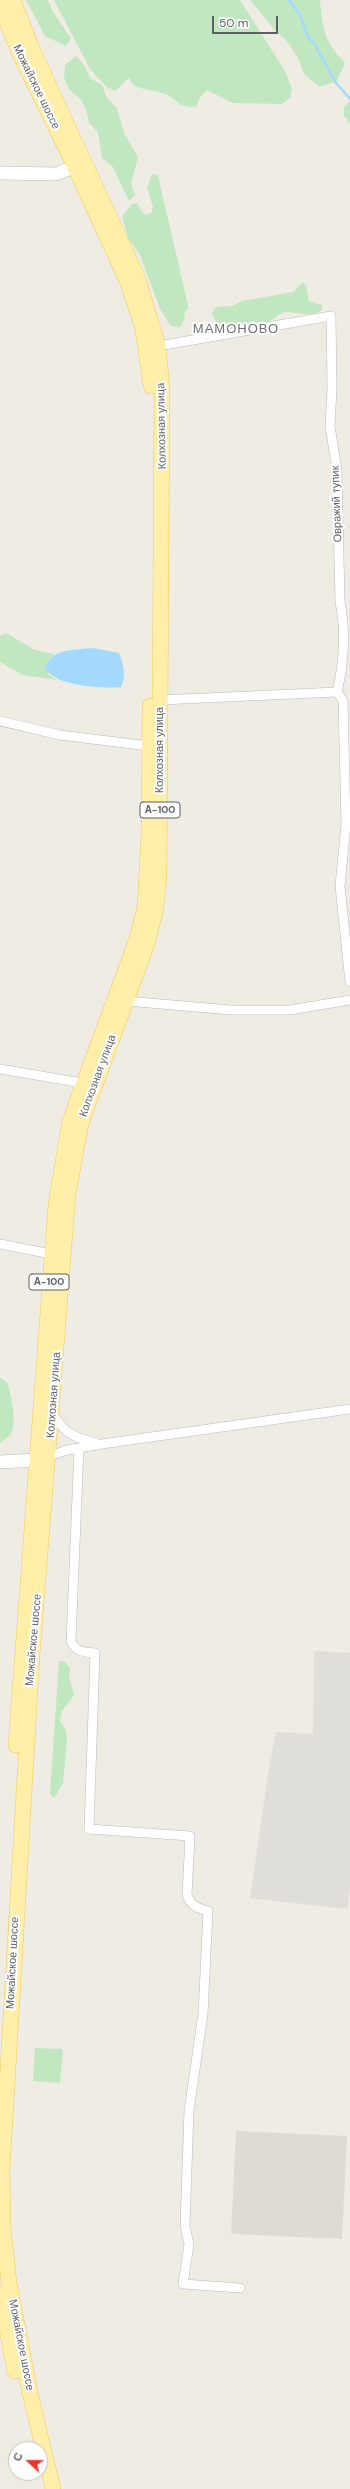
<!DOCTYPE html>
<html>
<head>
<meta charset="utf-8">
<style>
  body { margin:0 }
  #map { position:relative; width:350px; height:2489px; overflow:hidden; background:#efece4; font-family:"DM Sans",sans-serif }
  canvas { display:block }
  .north { position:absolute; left:8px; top:2441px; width:40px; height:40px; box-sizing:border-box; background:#fff; border:1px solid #bebfc1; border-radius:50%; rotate:292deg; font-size:11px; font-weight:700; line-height:16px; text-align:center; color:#5c6065 }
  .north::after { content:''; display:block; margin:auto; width:14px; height:18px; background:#ed362b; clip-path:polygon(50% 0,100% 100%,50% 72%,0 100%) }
  .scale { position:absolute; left:212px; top:16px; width:66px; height:18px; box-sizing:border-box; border:2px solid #5c6065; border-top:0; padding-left:5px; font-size:12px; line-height:14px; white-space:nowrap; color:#5c6065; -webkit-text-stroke:3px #fff; paint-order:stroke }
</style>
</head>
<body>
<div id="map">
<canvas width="350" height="2489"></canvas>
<div class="north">С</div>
<div class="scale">50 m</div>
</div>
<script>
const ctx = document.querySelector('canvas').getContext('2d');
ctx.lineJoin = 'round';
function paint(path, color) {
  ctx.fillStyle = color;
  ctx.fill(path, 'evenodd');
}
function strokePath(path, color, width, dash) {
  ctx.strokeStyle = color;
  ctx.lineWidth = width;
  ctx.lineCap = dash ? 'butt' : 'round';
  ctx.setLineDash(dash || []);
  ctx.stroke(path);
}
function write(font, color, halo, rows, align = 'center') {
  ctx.font = font + ' "DM Sans",sans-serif';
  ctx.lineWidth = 4;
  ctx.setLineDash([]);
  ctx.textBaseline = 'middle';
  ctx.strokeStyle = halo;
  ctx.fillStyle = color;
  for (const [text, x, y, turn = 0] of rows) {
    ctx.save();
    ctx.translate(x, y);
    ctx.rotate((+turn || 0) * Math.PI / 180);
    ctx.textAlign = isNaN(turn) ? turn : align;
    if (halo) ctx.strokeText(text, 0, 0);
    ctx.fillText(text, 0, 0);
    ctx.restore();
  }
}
const industrial = new Path2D(`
  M314,1651L350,1653V1884L348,1909L250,1898L268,1774L276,1732L313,1734Z`);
const education = new Path2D(`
  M236,2131L347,2136L342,2239L231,2234Z`);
const green = new Path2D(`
  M26,0H48L53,12L71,38L66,46L45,36Z
  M54,0H240L285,71L292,89L290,98L282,104L233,103L207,90L200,97L196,107C175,107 178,98 162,93C153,90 144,90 134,86L129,78L115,91L107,87L90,69Z
  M250,0H320C322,28 325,43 345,63L337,81L319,87L304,74L298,58L287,41L273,28Z
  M76,56L85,66L90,78L102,85L107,98L117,108L124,133L138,157L131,183L135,195L129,201L113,167L102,158L98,132L89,123L86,109L80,98L69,90L64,78L65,65Z
  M350,101V124L344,116V107Z
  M152,174L158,175L159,180L188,305V309L184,313L185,318L180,327L171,326L160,309L140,255L128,238L122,216L132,204L137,203L142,212L146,215L152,212L153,207L147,188Z
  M303,282L306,286L309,301L322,305V310C311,318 297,312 285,312C270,317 272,327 252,321L244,325H229L219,328L212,314L214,309L218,307L232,306L242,301L293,292Z
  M6,633L35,650L54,654L47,661L48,674L57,680L23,675L0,662V636Z
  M0,1378L7,1382C11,1392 18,1427 10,1435C8,1438 3,1440 0,1443Z
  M59,1661H64L70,1668L69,1677L74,1695L62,1711L60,1721L65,1728L67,1737L63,1784L54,1798L50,1794Z
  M35,2048L63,2049L60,2083L33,2081Z`);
const water = new Path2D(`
  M93,648L119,653C124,664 126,677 121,687C102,689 55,686 45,668C50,648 75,650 93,648Z`);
const stream = new Path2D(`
  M289,0L300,15L308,38L314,43L336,83L350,99`);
const street = new Path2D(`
  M158,346L331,316L332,389L330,426L337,470L340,602C346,629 344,664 337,692
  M337,692L343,701L346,825L340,886L350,982
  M160,700L337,692
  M0,721L60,735L149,746
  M126,1001L231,1010H290L350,1000
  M0,1069L82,1083
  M0,1244L51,1254
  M52,1412C62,1432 75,1438 96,1443
  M79,1448L71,1641C76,1652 83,1652 95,1653L89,1829L190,1836L187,1895C191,1906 197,1908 208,1911L203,2014L189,2111L185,2226L189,2244L183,2284L240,2288
  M44,1458L67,1450L102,1444L350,1409`);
const secondary = new Path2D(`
  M0,173L56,174L83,163
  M0,1462L36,1460`);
const primary = new Path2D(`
  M13,0L32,49L138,279L158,346L162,389L159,879L155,913L146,947L81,1123L68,1194L32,1655L2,2171L3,2227L9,2283L30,2393L53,2489
  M0,5L19,52L75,167L128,283L143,329L151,386
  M16,1745L56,1204L70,1121L137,939L145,907L149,833L150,706
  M0,2293L15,2371`);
const shields = [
  [160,810,40],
  [49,1282,40]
];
const shieldNames = [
  ["А-100",160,810],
  ["А-100",49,1282]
];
const streetNames = [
  ["Можайское шоссе",36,87,64],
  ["Колхозная улица",162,426,-91],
  ["Овражий тупик",337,504,-92],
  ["Колхозная улица",160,750,-90],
  ["Колхозная улица",98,1076,-70],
  ["Колхозная улица",54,1395,-86],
  ["Можайское шоссе",34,1640,-85],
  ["Можайское шоссе",13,1963,-87],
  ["Можайское шоссе",21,2345,79]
];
const quarterNames = [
  ["МАМОНОВО",236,330]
];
paint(industrial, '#e0ded8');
paint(education, '#dfdbd2');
paint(green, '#c0e7c0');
paint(water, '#a3d9ff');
strokePath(stream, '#a3d9ff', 2.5);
strokePath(street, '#b6babe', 10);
strokePath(secondary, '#b7bbc0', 14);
strokePath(primary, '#f5c557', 16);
strokePath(street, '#fff', 9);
strokePath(secondary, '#fff', 13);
strokePath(primary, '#ffefa8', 15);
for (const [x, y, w] of shields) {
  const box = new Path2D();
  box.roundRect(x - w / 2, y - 8, w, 16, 3);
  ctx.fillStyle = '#fff';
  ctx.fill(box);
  strokePath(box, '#5c6065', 1);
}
write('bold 10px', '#5c6065', null, shieldNames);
write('11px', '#5c6065', '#fff', streetNames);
ctx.letterSpacing = '1px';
write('13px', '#6d7277', '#fff', quarterNames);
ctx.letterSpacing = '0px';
</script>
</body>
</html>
